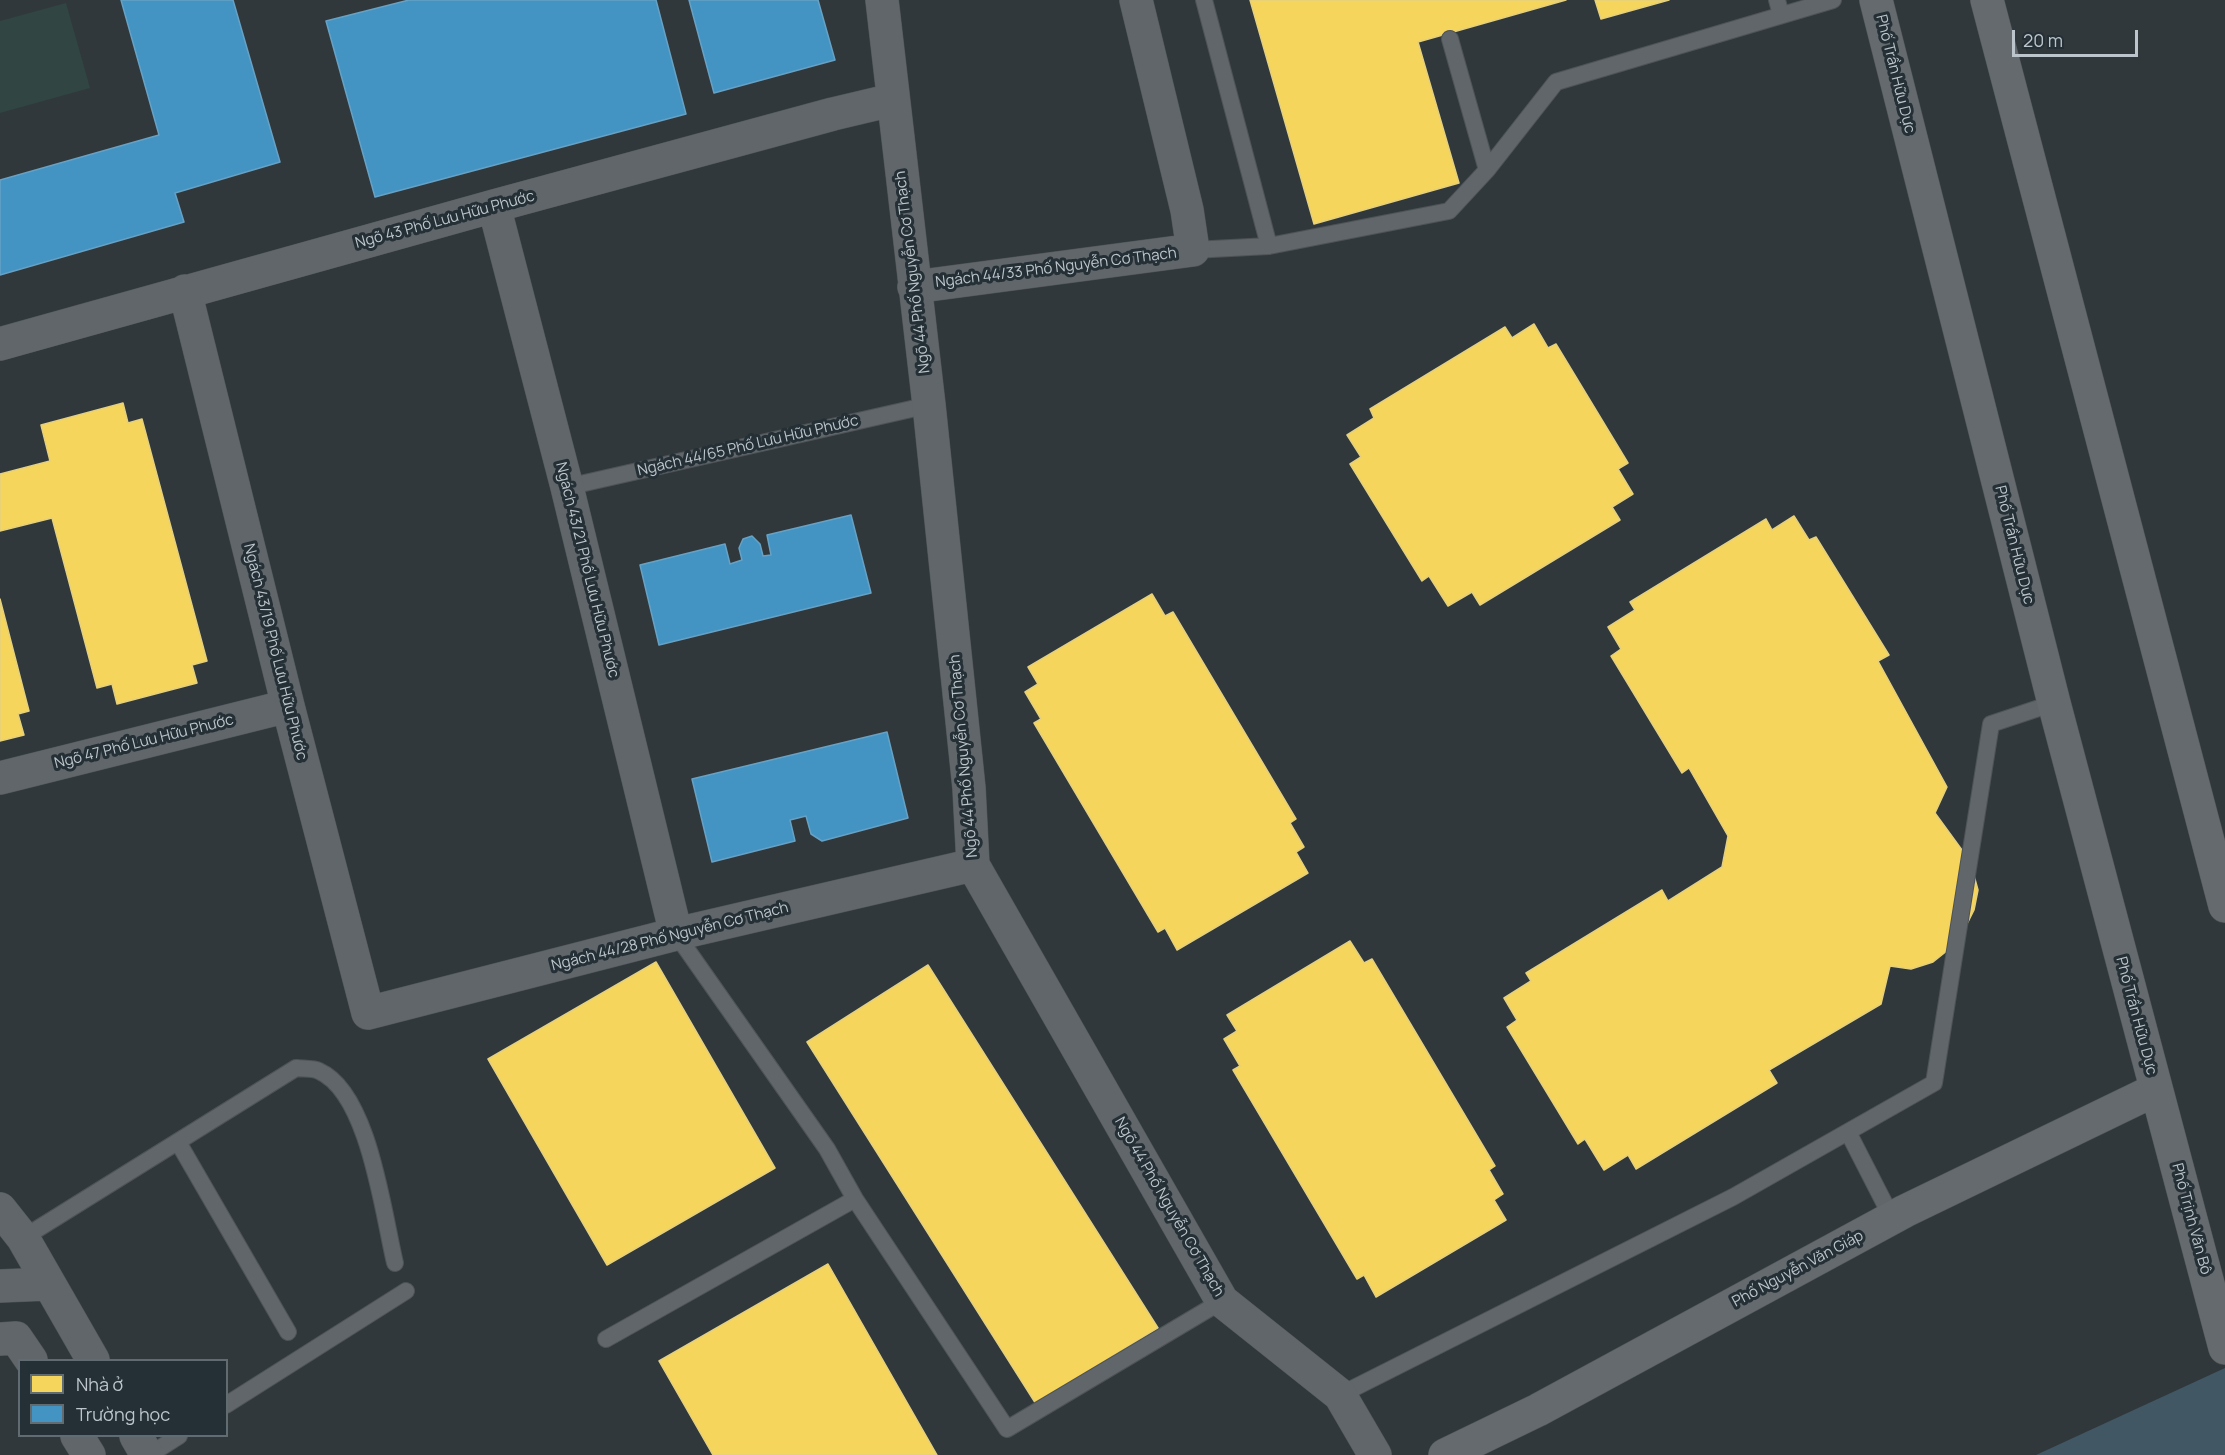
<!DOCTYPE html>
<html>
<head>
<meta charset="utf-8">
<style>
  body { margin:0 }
  #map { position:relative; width:2225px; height:1455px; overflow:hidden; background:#30383c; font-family:Manrope,sans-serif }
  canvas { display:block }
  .legend { position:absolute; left:18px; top:1359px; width:210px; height:78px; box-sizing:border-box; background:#242f36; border:2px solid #616b72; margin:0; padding:8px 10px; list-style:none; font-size:18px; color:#bcc5cb }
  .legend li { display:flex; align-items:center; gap:12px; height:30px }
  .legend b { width:30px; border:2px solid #616b72 }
  .scale { position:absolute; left:2012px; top:30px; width:126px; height:27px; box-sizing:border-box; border:3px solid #bcc5cb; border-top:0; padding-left:8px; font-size:18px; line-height:21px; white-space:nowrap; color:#bcc5cb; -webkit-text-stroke:4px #242f36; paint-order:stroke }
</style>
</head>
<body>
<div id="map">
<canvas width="2225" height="1455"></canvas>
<ul class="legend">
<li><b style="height:16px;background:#f6d55c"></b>Nhà ở</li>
<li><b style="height:16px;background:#4393c3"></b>Trường học</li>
</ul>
<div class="scale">20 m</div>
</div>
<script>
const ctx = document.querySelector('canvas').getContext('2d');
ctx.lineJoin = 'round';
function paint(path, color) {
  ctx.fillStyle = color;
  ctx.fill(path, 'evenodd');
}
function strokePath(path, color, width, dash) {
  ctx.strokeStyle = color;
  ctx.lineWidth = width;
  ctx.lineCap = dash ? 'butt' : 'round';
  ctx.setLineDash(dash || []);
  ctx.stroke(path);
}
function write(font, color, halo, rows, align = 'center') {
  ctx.font = font + ' Manrope,sans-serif';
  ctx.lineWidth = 6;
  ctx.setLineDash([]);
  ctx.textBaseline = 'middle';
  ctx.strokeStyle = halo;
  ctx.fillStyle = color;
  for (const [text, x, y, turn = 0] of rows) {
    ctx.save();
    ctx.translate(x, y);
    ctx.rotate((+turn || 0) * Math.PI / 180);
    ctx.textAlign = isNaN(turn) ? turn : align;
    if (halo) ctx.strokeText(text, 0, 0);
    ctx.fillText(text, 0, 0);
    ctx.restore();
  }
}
const green = new Path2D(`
  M66,3L90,88L0,113V21Z`);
const water = new Path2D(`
  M2225,1368V1455H2036Z`);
const homes = new Path2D(`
  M1250,0H1566L1418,42L1459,183L1314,224Z
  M1595,0H1669L1601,19Z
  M1534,324L1548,348L1556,344L1628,463L1618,469L1633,494L1612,507L1620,520L1480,605L1472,592L1448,606L1429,576L1422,581L1350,464L1361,457L1347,435L1374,418L1370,409L1505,327L1512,338Z
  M123,403L128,423L142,419L207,661L192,665L197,683L117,704L112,684L97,688L52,518L0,531V474L50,461L41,425Z
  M1794,516L1809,540L1816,537L1889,655L1878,661L1947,787L1935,813L1970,861L1978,890L1974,910L1963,932L1948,950L1933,962L1911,969L1890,966L1881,1004L1769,1070L1777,1083L1636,1169L1628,1155L1604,1170L1585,1139L1578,1144L1507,1027L1517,1020L1504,998L1531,981L1526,973L1662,890L1668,901L1722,867L1728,836L1689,768L1682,773L1611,656L1621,649L1608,627L1635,610L1630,602L1766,519L1772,530Z
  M1152,594L1165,616L1173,612L1296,819L1290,823L1304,847L1296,852L1308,873L1177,950L1165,928L1158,932L1034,723L1041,719L1025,692L1038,684L1028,667Z
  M0,599L29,711L18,714L24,735L0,741Z
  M1350,941L1364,963L1372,959L1495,1166L1489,1170L1503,1194L1494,1200L1506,1220L1376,1297L1364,1275L1357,1279L1233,1070L1240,1066L1224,1039L1237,1031L1227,1015Z
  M656,962L775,1168L607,1265L488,1059Z
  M928,965L1158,1328L1036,1404L807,1042Z
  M828,1264L937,1455H713L659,1361Z`);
const schools = new Path2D(`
  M121,0H233L280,162L175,193L184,222L0,275V180L159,135Z
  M409,0H656L686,114L375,197L326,21Z
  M689,0H818L835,60L714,93Z
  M851,515L871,593L659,645L640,565L725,544L730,564L742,560L739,548L743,539L752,536L760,544L763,556L771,555L767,535Z
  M887,732L908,818L822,841L811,834L806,816L790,820L795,841L712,862L692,779Z`);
const lane = new Path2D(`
  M1204,0L1269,246
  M1777,0L1781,15
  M1450,39L1487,170
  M1193,250L1269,246L1449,211L1487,170L1556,82L1833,0
  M567,487L929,405
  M676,934L827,1149L855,1199L1007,1429L1222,1301
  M1848,1132L1892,1218
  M178,1142L288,1332
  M23,1238L296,1068C303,1069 313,1068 319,1071C369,1093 383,1213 395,1263
  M606,1339L855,1199
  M1340,1395L1733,1197L1934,1083L1991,724L2054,703
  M226,1405L406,1291
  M149,1455L179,1436`);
const street = new Path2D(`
  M882,0L929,405L969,788L973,865L1222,1301L1340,1395L1375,1455
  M494,206L567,487L676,934
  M914,287L1193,250L1187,210L1136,0
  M185,291L288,706L368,1013L676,934L973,865
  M0,344L494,206L833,114L892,100
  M0,778L288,706
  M0,1209L23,1238L93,1360
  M0,1286L48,1284
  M0,1339L16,1338L31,1360
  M77,1436L89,1455
  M136,1436L147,1455`);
const secondary = new Path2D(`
  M1876,0L2054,703L2225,1348
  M1987,0L2225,906
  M1445,1455L1538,1410L1905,1211L2155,1090`);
const streetNames = [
  ["Phố Trần Hữu Dực",1895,74,76],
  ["Ngõ 43 Phố Lưu Hữu Phước",445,220,-15],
  ["Ngách 44/33 Phố Nguyễn Cơ Thạch",1056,268,-7],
  ["Ngõ 44 Phố Nguyễn Cơ Thạch",913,272,-97],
  ["Ngách 44/65 Phố Lưu Hữu Phước",748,446,-13],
  ["Phố Trần Hữu Dực",2014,545,76],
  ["Ngách 43/21 Phố Lưu Hữu Phước",587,570,76],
  ["Ngách 43/19 Phố Lưu Hữu Phước",275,652,76],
  ["Ngõ 47 Phố Lưu Hữu Phước",144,742,-14],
  ["Ngõ 44 Phố Nguyễn Cơ Thạch",964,756,-95],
  ["Ngách 44/28 Phố Nguyễn Cơ Thạch",670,937,-14],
  ["Phố Trần Hữu Dực",2136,1016,75],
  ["Ngõ 44 Phố Nguyễn Cơ Thạch",1169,1207,60],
  ["Phố Trịnh Văn Bô",2191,1219,75],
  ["Phố Nguyễn Văn Giáp",1798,1269,-28]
];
paint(green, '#314542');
paint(water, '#415763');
paint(homes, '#f6d55c');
strokePath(homes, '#e5d07d', 1.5);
paint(schools, '#4393c3');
strokePath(schools, '#67a2c5', 1.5);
strokePath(lane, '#4e5356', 18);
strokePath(street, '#4e5356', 34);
strokePath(secondary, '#4e5356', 34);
strokePath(lane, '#60666a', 16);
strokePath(street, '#60666a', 33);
strokePath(secondary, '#646a6e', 33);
write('15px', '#bcc5cb', '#242f36', streetNames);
</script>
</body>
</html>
